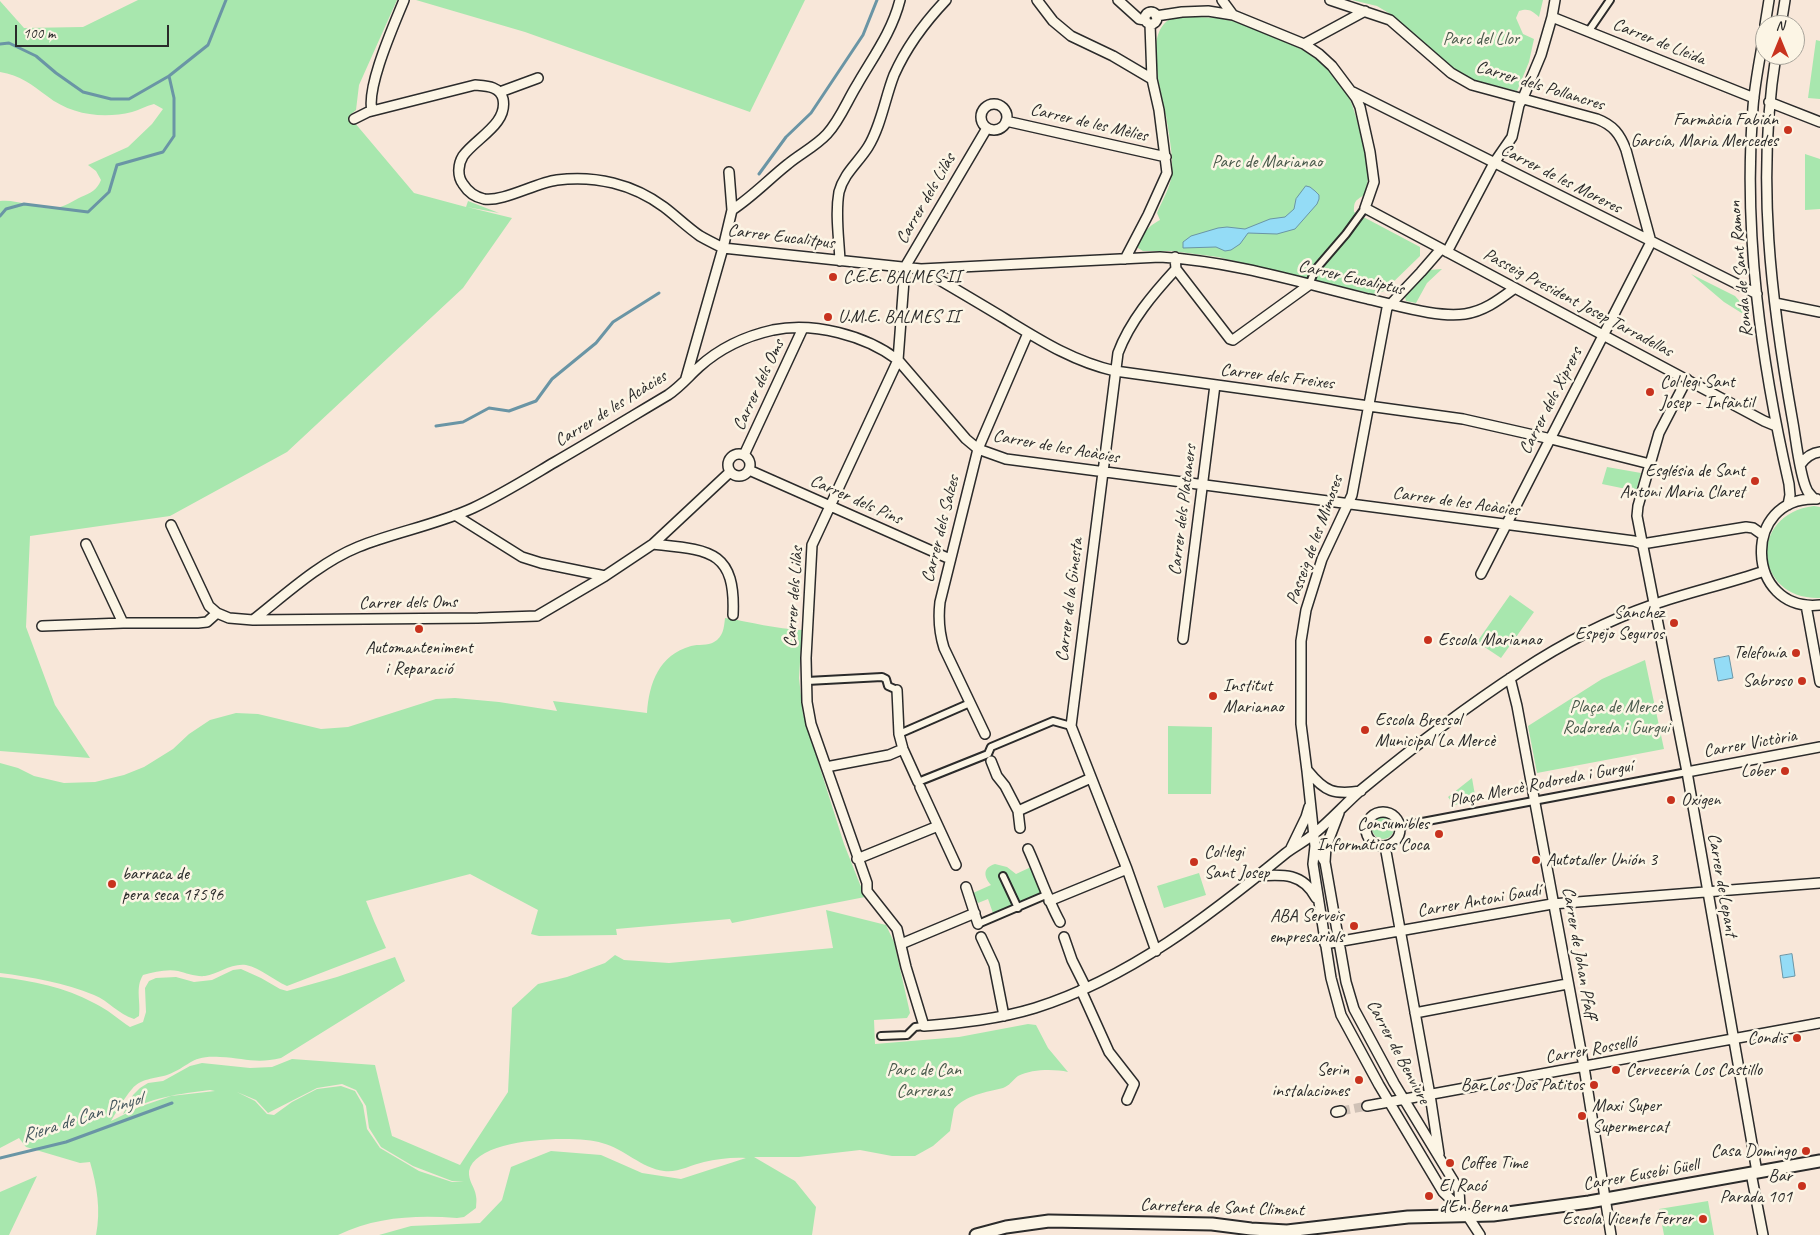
<!DOCTYPE html>
<html>
<head>
<meta charset="utf-8">
<style>
  body { margin:0 }
  #map { position:relative; width:1820px; height:1235px; overflow:hidden; background:#f8e7d9; font-family:Caveat,sans-serif }
  canvas { display:block }
  .north { position:absolute; left:1755px; top:15px; width:50px; height:50px; box-sizing:border-box; background:#fcf5e5; border:1px solid #a8a49b; border-radius:50%; rotate:0deg; font-size:14px; font-weight:700; line-height:20px; text-align:center; color:#2b2b2b }
  .north::after { content:''; display:block; margin:auto; width:18px; height:22px; background:#c8321e; clip-path:polygon(50% 0,100% 100%,50% 72%,0 100%) }
  .scale { position:absolute; left:15px; top:25px; width:154px; height:22px; box-sizing:border-box; border:2px solid #2b2b2b; border-top:0; padding-left:6px; font-size:15px; line-height:18px; white-space:nowrap; color:#2b2b2b; -webkit-text-stroke:4px #fcf5e5; paint-order:stroke }
</style>
</head>
<body>
<div id="map">
<canvas width="1820" height="1235"></canvas>
<div class="north">N</div>
<div class="scale">100 m</div>
</div>
<script>
const ctx = document.querySelector('canvas').getContext('2d');
ctx.lineJoin = 'round';
function paint(path, color) {
  ctx.fillStyle = color;
  ctx.fill(path, 'evenodd');
}
function strokePath(path, color, width, dash) {
  ctx.strokeStyle = color;
  ctx.lineWidth = width;
  ctx.lineCap = dash ? 'butt' : 'round';
  ctx.setLineDash(dash || []);
  ctx.stroke(path);
}
function write(font, color, halo, rows, align = 'center') {
  ctx.font = font + ' Caveat,sans-serif';
  ctx.lineWidth = 5;
  ctx.setLineDash([]);
  ctx.textBaseline = 'middle';
  ctx.strokeStyle = halo;
  ctx.fillStyle = color;
  for (const [text, x, y, turn = 0] of rows) {
    ctx.save();
    ctx.translate(x, y);
    ctx.rotate((+turn || 0) * Math.PI / 180);
    ctx.textAlign = isNaN(turn) ? turn : align;
    if (halo) ctx.strokeText(text, 0, 0);
    ctx.fillText(text, 0, 0);
    ctx.restore();
  }
}
const green = new Path2D(`
  M138,0H397L359,85L356,110L349,116L414,193L466,207L468,201L499,213L467,207L512,218L463,288L287,452L170,516L30,536L26,627L55,705L90,758L0,751V201C19,199 37,210 55,208C64,207 73,201 81,197C91,193 97,190 101,180L96,171L88,165L128,147L152,124L163,109L154,104C146,106 139,110 132,112C103,119 71,115 47,96C32,85 20,75 0,72V1L24,28L83,27Z
  M416,0H805L750,112L525,32Z
  M1352,0H1543L1539,17C1532,11 1529,8 1519,11L1516,18L1523,34L1534,39L1529,62L1517,91L1474,80L1456,70L1392,15L1377,6Z
  M1178,16L1218,18L1242,23L1310,53C1326,64 1341,83 1350,100C1356,112 1368,162 1368,176C1368,183 1366,188 1364,195C1355,201 1354,201 1354,212L1420,247V256L1384,291L1373,294L1218,257L1172,251H1143L1138,248C1138,236 1150,225 1160,220L1157,213C1162,201 1171,186 1172,173C1173,155 1169,134 1166,116C1162,91 1139,25 1178,16Z
  M1816,40L1820,41V99L1808,98Z
  M1805,154L1820,159V209L1805,210Z
  M1442,269L1427,283L1416,303L1406,301L1405,297L1429,270Z
  M1691,274L1735,296L1744,306L1748,317L1724,302Z
  M1607,467L1641,473L1636,491L1602,484Z
  M1814,506L1820,507V598C1754,600 1747,514 1814,506Z
  M1510,595L1534,612L1501,658L1477,642Z
  M725,618C751,622 776,629 802,630L799,678L803,714L844,844L865,897L732,923L730,919L616,929L617,935L539,936L531,934L538,910L470,874L366,901L374,921L386,948L287,986C273,980 261,968 246,965C231,963 218,974 205,976C196,977 186,973 178,971C167,969 154,972 143,975C135,988 141,1001 139,1016L134,1019C118,1014 109,1001 94,995C65,983 31,977 0,973V763L18,768L34,776L64,783L95,782L124,775L144,767L173,749L189,734L210,720L236,713L258,714L321,729L348,727L436,699L455,698L499,702L557,711L553,701L647,713C649,683 659,655 691,646C698,644 708,646 714,642C723,637 724,628 725,618Z
  M1645,660L1664,749L1537,773L1528,726L1602,679Z
  M1168,726L1212,727L1211,794H1168Z
  M1472,778L1476,801L1454,805L1448,797Z
  M1372 828a11 11 0 1 1 22 0a11 11 0 1 1-22 0Z
  M995,864L1007,867L1016,874L1031,867L1042,896L994,916L988,899L978,903L973,893L991,885C984,877 982,868 995,864Z
  M1199,873L1206,895L1164,908L1157,886Z
  M826,910L886,925L894,942L910,1013L907,1018L874,1020L875,1044L959,1037L1028,1024L1036,1025L1048,1048L1068,1072C1054,1069 1032,1069 1018,1076C1013,1080 1009,1086 1003,1088C987,1092 965,1095 954,1109L950,1131L933,1146L915,1156H892L860,1150L799,1157H754L795,1181L816,1207L812,1235H379L411,1226L480,1223L502,1200L511,1167L551,1151L601,1155L642,1173L681,1179L746,1158C733,1157 717,1159 704,1162C691,1165 677,1173 664,1171C641,1168 625,1149 602,1143C576,1135 476,1137 469,1171C468,1181 475,1187 476,1196C477,1200 476,1204 476,1208L464,1217L457,1218C415,1215 376,1217 338,1235H96C101,1210 97,1186 90,1162L80,1163L26,1147L19,1138L0,1148V977C32,981 65,987 94,1003C107,1009 118,1019 130,1027L143,1022L146,1012L145,988L149,981L156,978L176,977L194,982L212,980L233,970L241,969L261,978L280,989L287,991L337,977L395,957L405,981L281,1058C256,1064 244,1058 220,1057C190,1055 191,1066 167,1075C154,1079 141,1078 132,1089C124,1098 117,1111 111,1121L139,1107L171,1096L215,1091L210,1090C179,1094 150,1097 123,1114L133,1095L140,1088L148,1083L163,1081L190,1066L202,1063L250,1068L272,1067L292,1059L375,1065L392,1136L460,1165L508,1092L512,1008L538,984L567,977L605,963L615,955L624,960L669,963L833,948ZM342,1084L356,1090L366,1106L369,1128L381,1147L413,1166L452,1181H464L452,1182L419,1171L380,1148L367,1129L363,1105L355,1091L341,1086L317,1089L292,1102L274,1115L267,1114L255,1101L237,1092L256,1100L268,1113L317,1088Z
  M37,1176L9,1235H0V1192Z
  M1708,1201L1714,1235H1664L1659,1209Z`);
const water = new Path2D(`
  M1306,186L1310,187L1315,191L1319,195V199L1317,204L1295,229L1277,234L1248,233L1240,244L1231,250L1225,251L1216,247L1183,248V242L1191,236L1218,228L1227,227L1245,229L1270,219L1285,217L1294,209L1296,199Z
  M1729,656L1733,678L1718,681L1714,659Z
  M1792,954L1795,976L1783,978L1780,956Z`);
const stream = new Path2D(`
  M0,44L9,43L36,56L56,73L83,92L111,99H129L169,76L208,45L226,0
  M759,174L786,137L811,113L863,35L877,0
  M0,216L6,209L24,204L88,212L109,192L117,165L163,152L174,136V98L169,76
  M436,426L463,422L489,408L509,411L536,401L552,379L596,343L613,322L659,293
  M0,1158L66,1142L172,1103`);
const minorTunnel = new Path2D(`
  M1341,1111L1367,1106`);
const pedestrian = new Path2D(`
  M1588,32L1610,0
  M1309,285L1315,270L1346,234L1365,208
  M807,681L882,677L886,679L888,686L897,690
  M899,734L970,703
  M918,782L988,754L991,747L1053,721L1071,726
  M1401,826L1687,772
  M1003,876L1018,908
  M978,924L1046,895
  M881,1036L907,1035L915,1027L924,1026`);
const minor = new Path2D(`
  M1037,0L1053,21L1071,36L1113,56L1152,79
  M1118,0L1139,19L1145,20
  M1222,0L1233,15
  M1330,0L1390,20L1451,73L1472,85L1597,119C1613,125 1620,134 1626,150L1651,242
  M1145 18a6 6 0 1 1 12 0a6 6 0 1 1-12 0Z
  M1156,16L1182,12L1208,11L1233,15L1304,44L1319,54L1332,66L1356,98L1360,107L1370,152L1374,182L1365,208L1764,421L1776,426
  M1552,17L1754,98
  M1765,25L1769,0
  M1781,25L1785,0
  M1765,28C1761,54 1755,80 1753,107C1743,233 1761,361 1789,484L1790,495L1788,505
  M1304,44L1365,11
  M1776,55C1756,180 1771,300 1793,423C1796,440 1800,477 1807,490C1808,493 1812,496 1814,499
  M500,92L538,78
  M1353,92L1757,294
  M1769,102L1820,122
  M981 117a13 13 0 1 1 26 0a13 13 0 1 1-26 0Z
  M372,111C366,87 394,25 404,0
  M354,119L368,112L475,85C486,86 500,86 503,99C508,124 476,138 463,156C458,164 457,176 463,184C468,192 475,197 484,199C503,202 535,183 557,180C595,175 633,184 664,207C676,216 687,227 700,236C707,240 715,244 723,248L921,269L1160,257C1230,261 1299,282 1368,299C1397,305 1436,318 1465,314C1485,311 1500,299 1515,288
  M1006,121L1166,157
  M987,128L905,267L898,360L812,545L806,658L807,702L811,724L867,883V891L897,929L906,967L924,1026C961,1023 999,1019 1035,1008C1130,978 1210,915 1286,853C1295,846 1306,841 1315,833C1331,820 1345,804 1361,790C1412,748 1466,707 1521,671C1562,644 1606,621 1652,605C1689,592 1727,584 1764,571
  M729,172L732,210
  M1441,249L1421,272L1387,308L1352,495L1322,559L1306,610L1301,641V724L1307,771L1315,846L1313,864L1331,978L1341,1015L1379,1085L1443,1192L1467,1215L1480,1235
  M1447,252L1494,163L1512,137L1519,105L1523,98L1541,55L1552,17L1555,0
  M1125,259L1148,215L1167,173L1159,110L1152,79L1150,24
  M840,261C839,238 835,214 839,192C844,173 858,163 868,147C881,126 885,98 894,75C906,48 926,21 946,0
  M921,269C950,286 979,303 1007,320C1043,342 1075,362 1115,371L1463,419L1551,439L1650,464
  M1176,269L1230,339L1233,340L1309,285
  M1775,303L1820,312
  M686,378L723,248L732,210C752,197 769,179 788,164C800,154 816,146 827,134C840,120 847,101 857,85C873,57 892,32 900,0
  M1687,379L1659,433L1638,506L1637,516L1687,772L1757,1172
  M728 465a11 11 0 1 1 22 0a11 11 0 1 1-22 0Z
  M744,455L803,328
  M1801,464C1806,457 1811,453 1820,452
  M749,470L950,559
  M1817,499C1741,495 1744,613 1820,605
  M455,515L522,557L541,563L605,576
  M171,525L209,606L217,613
  M86,544L123,623
  M653,544C708,550 736,549 733,615
  M1481,574L1651,242
  M1806,605L1820,682
  M253,620C286,594 319,563 358,547C395,532 436,525 473,508C501,495 528,478 555,462C593,440 631,417 668,395C680,387 689,376 699,367C720,348 746,336 773,330C814,322 865,335 898,360L966,439L978,449L1006,459L1634,541L1642,544L1746,527L1753,528L1763,535
  M42,626L123,623H198L207,622L217,613L229,618L253,620L478,618L537,616L605,576L653,544L730,472
  M1183,639L1215,385
  M1510,678L1517,706L1584,1067L1611,1235
  M897,690L899,734L903,749L918,782
  M985,734L944,648C939,632 938,619 940,602L978,449L1028,333
  M991,761L997,776L1005,786L1018,811L1020,828
  M826,767L889,755L903,749
  M1308,771C1325,792 1334,795 1361,791
  M1687,772L1820,747
  M920,787L956,865
  M1018,811L1091,778
  M1366 829a17 17 0 1 1 34 0a17 17 0 1 1-34 0Z
  M1315,846L1325,862L1346,982L1354,1009L1394,1083L1459,1190L1460,1207
  M1385,846L1430,1095L1439,1154
  M1291,848L1306,817L1309,807
  M1028,849C1039,873 1047,898 1060,922
  M857,859L938,826
  M1325,862L1326,847L1339,813
  M1258,876C1283,874 1303,873 1316,898
  M966,887L978,924
  M1049,901L1127,869
  M981,937L994,965L1004,1016
  M1064,937L1072,960L1086,988
  M901,944L975,913
  M1325,944L1552,904L1820,883
  M1156,951L1127,869L1071,726L1118,353C1130,321 1153,294 1176,269L1175,257
  M1081,990L1109,1052L1134,1084L1127,1100
  M1415,1013L1567,984
  M1367,1106L1820,1023
  M1336,1112L1341,1111
  M1751,1173L1763,1235`);
const tertiary = new Path2D(`
  M976,1235L1006,1227L1049,1221L1212,1224L1251,1229L1287,1231L1408,1217L1493,1215L1589,1202L1820,1161`);
const markers = [
  [1788,130,5,"#c8321e"],
  [833,277,5,"#c8321e"],
  [828,317,5,"#c8321e"],
  [1650,392,5,"#c8321e"],
  [1755,481,5,"#c8321e"],
  [1674,623,5,"#c8321e"],
  [419,629,5,"#c8321e"],
  [1428,640,5,"#c8321e"],
  [1796,653,5,"#c8321e"],
  [1802,681,5,"#c8321e"],
  [1213,696,5,"#c8321e"],
  [1365,730,5,"#c8321e"],
  [1785,771,5,"#c8321e"],
  [1671,800,5,"#c8321e"],
  [1439,834,5,"#c8321e"],
  [1536,860,5,"#c8321e"],
  [1194,862,5,"#c8321e"],
  [112,884,5,"#c8321e"],
  [1354,926,5,"#c8321e"],
  [1797,1038,5,"#c8321e"],
  [1616,1070,5,"#c8321e"],
  [1359,1080,5,"#c8321e"],
  [1594,1085,5,"#c8321e"],
  [1582,1116,5,"#c8321e"],
  [1806,1151,5,"#c8321e"],
  [1450,1163,5,"#c8321e"],
  [1802,1186,5,"#c8321e"],
  [1429,1196,5,"#c8321e"],
  [1703,1219,5,"#c8321e"]
];
const parkNames = [
  ["Parc del Llor",1481,39],
  ["Parc de Marianao",1267,162],
  ["Plaça de Mercè",1616,707],
  ["Rodoreda i Gurgui",1616,728],
  ["Parc de Can",924,1070],
  ["Carreras",924,1091]
];
const streetNames = [
  ["Carrer de Lleida",1659,42,22],
  ["Carrer dels Pollancres",1540,86,17],
  ["Carrer de les Mèlies",1089,123,13],
  ["Carrer de les Moreres",1561,179,27],
  ["Carrer dels Lilàs",926,199,-60],
  ["Carrer Eucalitpus",781,237,7],
  ["Ronda de Sant Ramon",1741,269,-95],
  ["Carrer Eucaliptus",1351,278,13],
  ["Passeig President Josep Tarradellas",1578,303,28],
  ["Carrer dels Freixes",1277,377,7],
  ["Carrer dels Oms",759,385,-65],
  ["Carrer dels Xiprers",1551,401,-63],
  ["Carrer de les Acàcies",611,409,-32],
  ["Carrer de les Acàcies",1056,447,10],
  ["Carrer dels Pins",856,500,24],
  ["Carrer de les Acàcies",1456,502,8],
  ["Carrer dels Plataners",1183,510,-83],
  ["Carrer dels Salzes",941,529,-76],
  ["Passeig de les Mimoses",1315,540,-70],
  ["Carrer dels Lilàs",794,597,-86],
  ["Carrer de la Ginesta",1070,600,-83],
  ["Carrer dels Oms",408,603,-1],
  ["Carrer Victòria",1750,744,-10],
  ["Plaça Mercè Rodoreda i Gurguí",1541,784,-11],
  ["Carrer de Lepant",1722,885,80],
  ["Carrer Antoni Gaudí",1479,901,-10],
  ["Carrer de Johan Pfaff",1579,953,80],
  ["Carrer Rosselló",1591,1050,-10],
  ["Carrer de Benviure",1398,1052,62],
  ["Carrer Eusebi Güell",1641,1175,-10],
  ["Carretera de Sant Climent",1222,1208,2]
];
const poiNames = [
  ["Farmàcia Fabián",1778,120],
  ["García, Maria Mercedes",1778,141],
  ["C.E.E. BALMES II",843,277,"left"],
  ["U.M.E. BALMES II",838,317,"left"],
  ["Col·legi Sant",1660,382,"left"],
  ["Josep - Infantil",1660,403,"left"],
  ["Església de Sant",1745,471],
  ["Antoni Maria Claret",1745,492],
  ["Sanchez",1664,613],
  ["Espejo Seguros",1664,634],
  ["Escola Marianao",1438,640,"left"],
  ["Automanteniment",419,648,"center"],
  ["i Reparació",419,669,"center"],
  ["Telefonía",1786,653],
  ["Sabroso",1792,681],
  ["Institut",1223,686,"left"],
  ["Marianao",1223,707,"left"],
  ["Escola Bressol",1375,720,"left"],
  ["Municipal La Mercè",1375,741,"left"],
  ["Lober",1775,771],
  ["Oxigen",1681,800,"left"],
  ["Consumibles",1429,824],
  ["Informáticos Coca",1429,845],
  ["Col·legi",1204,852,"left"],
  ["Sant Josep",1204,873,"left"],
  ["Autotaller Unión 3",1546,860,"left"],
  ["barraca de",122,874,"left"],
  ["pera seca 17596",122,895,"left"],
  ["ABA Serveis",1344,916],
  ["empresarials",1344,937],
  ["Condis",1787,1038],
  ["Serin",1349,1070],
  ["instalaciones",1349,1091],
  ["Cervecería Los Castillo",1626,1070,"left"],
  ["Bar Los Dos Patitos",1584,1085],
  ["Maxi Super",1592,1106,"left"],
  ["Supermercat",1592,1127,"left"],
  ["Casa Domingo",1796,1151],
  ["Coffee Time",1460,1163,"left"],
  ["Bar",1792,1176],
  ["Parada 101",1792,1197],
  ["El Racó",1439,1186,"left"],
  ["d'En Berna",1439,1207,"left"],
  ["Escola Vicente Ferrer",1693,1219]
];
const waterNames = [
  ["Riera de Can Pinyol",82,1118,-18]
];
paint(green, '#a8e7ae');
paint(water, '#94dcf6');
strokePath(water, '#6a95a5', 1);
strokePath(stream, '#6a95a5', 3);
strokePath(minorTunnel, '#cfc1b6', 9, [9, 4.5]);
strokePath(pedestrian, '#2b2b2b', 10);
strokePath(minor, '#2b2b2b', 12);
strokePath(tertiary, '#2b2b2b', 15);
strokePath(pedestrian, '#fcf5e5', 6);
strokePath(minor, '#fcf5e5', 9);
strokePath(tertiary, '#fcf5e5', 11);
for (const [x, y, r, color] of markers) {
  const dot = new Path2D();
  dot.arc(x, y, r, 0, 2 * Math.PI);
  ctx.fillStyle = color;
  ctx.fill(dot);
  strokePath(dot, '#fcf5e5', 2);
}
write('18px', '#4a5a4c', '#fcf5e5', parkNames);
write('18px', '#2b2b2b', '#fcf5e5', streetNames);
write('18px', '#2b2b2b', '#fcf5e5', poiNames, 'right');
write('italic 19px', '#45575e', '#fcf5e5', waterNames);
</script>
</body>
</html>
